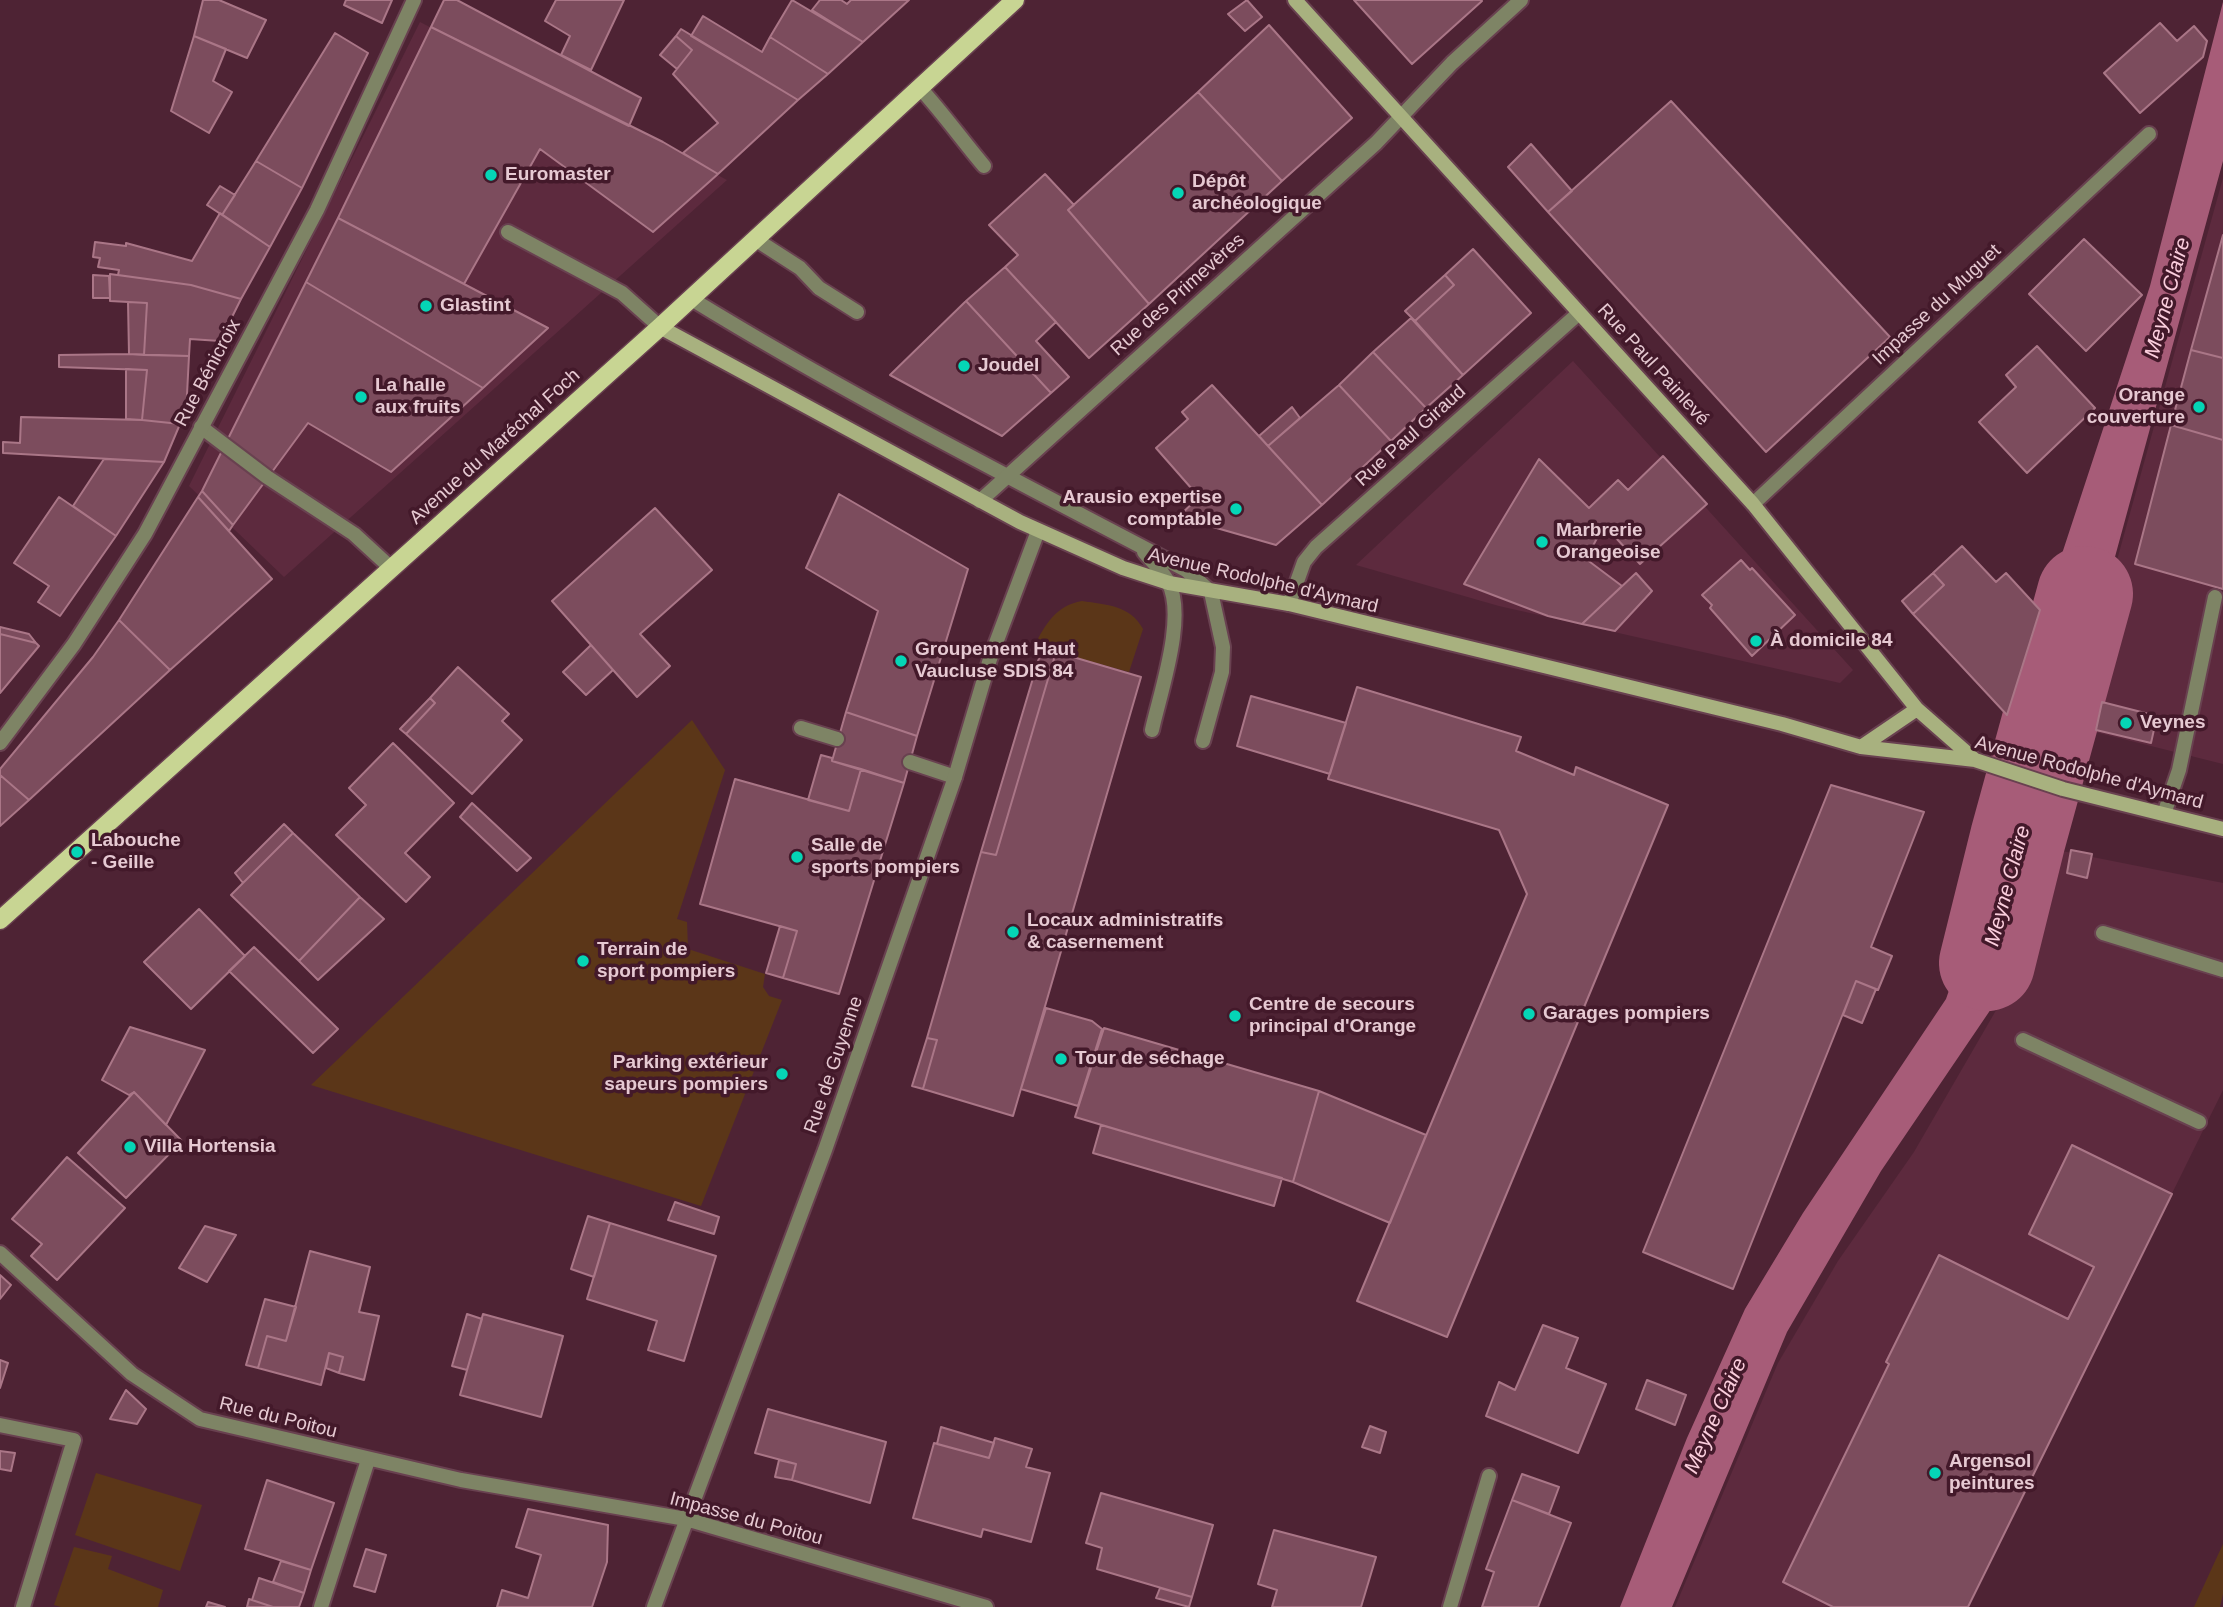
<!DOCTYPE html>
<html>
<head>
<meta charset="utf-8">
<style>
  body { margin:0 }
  canvas { display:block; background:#4e2334 }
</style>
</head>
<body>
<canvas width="2223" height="1607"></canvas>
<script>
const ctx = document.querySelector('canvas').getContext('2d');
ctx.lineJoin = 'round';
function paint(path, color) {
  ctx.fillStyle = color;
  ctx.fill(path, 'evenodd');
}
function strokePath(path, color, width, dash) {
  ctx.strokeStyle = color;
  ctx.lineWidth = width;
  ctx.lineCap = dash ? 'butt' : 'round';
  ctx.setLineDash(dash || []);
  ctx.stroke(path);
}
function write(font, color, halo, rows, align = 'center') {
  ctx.font = font + ' Helvetica,sans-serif';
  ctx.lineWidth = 7;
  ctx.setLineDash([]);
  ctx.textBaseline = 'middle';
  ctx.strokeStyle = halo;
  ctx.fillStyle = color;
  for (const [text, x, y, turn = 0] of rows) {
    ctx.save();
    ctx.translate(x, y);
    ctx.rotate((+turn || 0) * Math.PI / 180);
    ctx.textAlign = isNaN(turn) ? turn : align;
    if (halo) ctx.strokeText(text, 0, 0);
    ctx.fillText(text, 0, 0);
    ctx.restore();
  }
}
const built = new Path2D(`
  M420,22L727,180L284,577L189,486Z
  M2223,178V764L2071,726Z
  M1573,361L1853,670L1840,683L1499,606L1356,565Z
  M2057,850L2223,883V1090L1968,1607H1675L1778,1363L1838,1261L1914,1152L2013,981L2039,928Z`);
const green = new Path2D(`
  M1082,601C1107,605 1130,605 1143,629L1129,672L1034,646C1046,624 1055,606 1082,601Z
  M692,720L725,770L677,919L687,922L688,949L765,974L763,987L769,996L782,1000L701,1206L311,1085Z
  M96,1473L202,1505L180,1571L75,1535Z
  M2223,1544V1594L2220,1607H2194Z
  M74,1547L112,1556L108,1569L163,1590L158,1607H61L54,1605Z`);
const water = new Path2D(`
  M2223,2V161L2068,729L2012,714L2010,712L2150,286Z
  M2000,830L2047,841L2025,925L1991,1009L1881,1171L1787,1332L1672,1607H1620L1687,1438L1745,1309L1803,1213L1946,999L1970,930Z`);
const pier = new Path2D(`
  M2012,714L2068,729L2072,730L2068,732L2011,718Z
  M2001,826L2048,837L2050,841L1996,829Z`);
const river = new Path2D(`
  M1987,963L2018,838L2085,594`);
const building = new Path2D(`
  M203,0H219L266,20L247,58L194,36Z
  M346,0H392L382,23L344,5Z
  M444,0H457L641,98L629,126L431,27Z
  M556,0H624L591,70L561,55L570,36L545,21Z
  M792,0L863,42L828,74L770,37Z
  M820,0H841L847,4L851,0H909L863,42L812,10Z
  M1247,0L1262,17L1245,31L1228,14Z
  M1354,0H1481L1482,1L1412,64Z
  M703,16L762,52L770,37L828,74L798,100L691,36Z
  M2160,23L2177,41L2194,26L2207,41L2203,57L2140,113L2104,73Z
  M1269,25L1352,118L1282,181L1198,92Z
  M431,27L663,142L718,174L653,232L540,149L464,284L338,218Z
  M681,29L798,100L718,174L683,153L718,123L673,74L692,50L676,36Z
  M335,33L368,53L302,188L256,161Z
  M194,36L226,49L213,81L232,92L209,133L171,111Z
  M676,36L692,50L677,69L660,55Z
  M1198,92L1282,181L1149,304L1068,210Z
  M1671,101L1890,337L1766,452L1548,212Z
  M1531,144L1572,191L1548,212L1508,167Z
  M256,161L302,188L270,247L222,215Z
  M1045,174L1074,205L1068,210L1149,304L1089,358L1005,267L1018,255L989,225Z
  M220,186L235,195L222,215L207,205Z
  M220,213L270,247L241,299L191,285L118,275L119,270L98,267L100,258L93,257L95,242L126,246V243L192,261Z
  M338,218L548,328L483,388L306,282Z
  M2223,235V358L2191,350Z
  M2084,239L2142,295L2086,351L2029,294Z
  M1473,249L1531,313L1463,375L1415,321L1454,285L1445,275Z
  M1005,267L1056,322L1036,341L1069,377L1051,393L966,301Z
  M110,274L191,285L241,299L220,341L190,339L189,356L144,355L147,303L110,301Z
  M93,275L109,276L110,298H93Z
  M1445,275L1454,285L1415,321L1405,311Z
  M306,282L483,388L391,472L308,423L233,525L202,491Z
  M966,301L1051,393L1002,436L890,375Z
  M128,302L147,303L144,355L129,354Z
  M1411,318L1463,375L1426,408L1373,352Z
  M2037,346L2095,408L2027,473L1979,422L2016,387L2006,375Z
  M2191,350L2223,358V440L2171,425Z
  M1373,352L1426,408L1391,441L1339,385Z
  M129,354L189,356L186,413L180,424L142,420L147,370L59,367V355Z
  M126,369L147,370L142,420L126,419Z
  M1212,385L1322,505L1276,545L1178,517L1199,497L1156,448L1188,419L1182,412Z
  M1339,385L1391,441L1322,505L1268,446Z
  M1292,407L1300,418L1268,446L1259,436Z
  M21,417L142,420L180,424L164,462L3,453V442L20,443Z
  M2171,425L2223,440V589L2135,564Z
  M1663,456L1707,504L1640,564L1604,525L1586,559L1622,586L1582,624L1548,616L1464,584L1539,459L1589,508L1618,480L1628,490Z
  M104,459L164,462L116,536L73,506Z
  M202,491L233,525L229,531L198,497Z
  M839,494L968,569L917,736L846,712L878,611L806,568Z
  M59,497L116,536L60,616L38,602L49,586L14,563Z
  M198,497L272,579L170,670L119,620Z
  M655,508L712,570L640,634L670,666L637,697L552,601Z
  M1962,546L1996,582L2006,573L2040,610L2007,715L1913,614L1944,585L1933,573Z
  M1741,560L1750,570L1752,568L1795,615L1752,656L1710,608L1712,605L1702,595Z
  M1636,573L1652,591L1615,631L1582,624Z
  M1933,573L1944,585L1913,614L1902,601Z
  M119,620L170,670L29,800L0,775V769L93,657Z
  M0,627L29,634L36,643L0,634Z
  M0,634L36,643L39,646L0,693Z
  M591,645L613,670L586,695L563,672Z
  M1042,648L1056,652L996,855L981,852Z
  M1056,652L1141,677L1013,1116L923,1089L937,1040L927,1038L981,852L996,855Z
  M458,667L509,714L502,721L522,740L472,794L406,734L435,703L430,698Z
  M1357,687L1521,737L1516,751L1574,775L1576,767L1668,805L1447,1337L1357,1301L1527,894L1499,830L1328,779Z
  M1251,696L1346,723L1330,774L1237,746Z
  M430,698L435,703L406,734L400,729Z
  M2102,702L2157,716L2151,743L2096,730Z
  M846,712L917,736L904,783L832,761Z
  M393,743L454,803L405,853L430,877L406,902L336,835L366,805L349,788Z
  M821,755L832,758V761L861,769L849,811L808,800Z
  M861,769L904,783L839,994L783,978L797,931L700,904L735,779L849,811Z
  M0,775L29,800L0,826Z
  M1831,785L1924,812L1871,947L1892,956L1878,990L1856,981L1733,1289L1643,1252Z
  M472,803L531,858L517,871L460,817Z
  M284,824L293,833L243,883L235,873Z
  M293,833L360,897L299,961L231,895Z
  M2071,850L2092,854L2087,878L2067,873Z
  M360,897L384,919L318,980L299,961Z
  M199,909L245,956L191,1009L144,962Z
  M780,926L797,931L783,978L766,973Z
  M254,947L338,1029L313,1053L229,971Z
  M1856,981L1876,989L1862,1023L1843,1015Z
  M1046,1008L1092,1021L1102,1029L1078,1106L1021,1089Z
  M130,1027L205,1050L166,1125L134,1092L129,1095L102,1080Z
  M1104,1028L1319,1091L1293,1182L1075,1117Z
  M927,1038L937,1040L923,1089L912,1086Z
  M1319,1091L1426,1135L1390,1223L1293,1182Z
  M134,1092L182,1141L126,1198L78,1153Z
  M1101,1125L1282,1178L1274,1206L1093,1153Z
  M2072,1145L2172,1194L1968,1607H1833L1783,1582L1889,1364L1886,1362L1939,1255L2068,1319L2094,1267L2029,1234Z
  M67,1157L125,1208L57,1280L31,1256L42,1244L12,1219Z
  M675,1202L719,1217L714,1234L668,1220Z
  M588,1216L610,1223L594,1277L571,1269Z
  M610,1223L716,1256L684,1361L648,1350L657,1321L587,1299Z
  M205,1226L236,1235L207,1282L179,1268Z
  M310,1251L370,1267L359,1312L379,1316L364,1380L339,1373L343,1357L329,1353L321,1385L258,1368L267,1336L286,1341Z
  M0,1275L11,1285L0,1299Z
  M265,1299L296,1307L286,1341L267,1336L258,1368L246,1365Z
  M467,1314L482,1319L467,1370L452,1366Z
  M483,1314L563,1336L541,1417L460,1395Z
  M1543,1325L1578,1338L1566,1368L1606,1384L1578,1453L1486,1416L1499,1382L1515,1390Z
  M329,1353L343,1357L339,1373L326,1368Z
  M0,1360L8,1363L0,1388Z
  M1647,1380L1686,1395L1675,1425L1636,1409Z
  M126,1390L146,1409L137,1424L110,1419Z
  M768,1409L886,1442L870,1503L792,1480L796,1464L755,1453Z
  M1370,1426L1386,1432L1380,1453L1362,1447Z
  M941,1427L994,1443L989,1458L937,1444Z
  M995,1438L1032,1449L1026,1467L1050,1473L1031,1542L983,1529L981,1537L913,1518L934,1443L989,1458Z
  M0,1451L15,1453L11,1471L0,1469Z
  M779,1460L796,1464L792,1480L775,1477Z
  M1522,1474L1559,1487L1549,1514L1512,1500Z
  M267,1480L334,1503L311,1570L245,1549Z
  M1101,1493L1213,1525L1192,1597L1097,1569L1102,1548L1086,1543Z
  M1512,1500L1571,1523L1538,1607H1482L1494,1572L1486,1569Z
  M528,1509L608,1525L607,1562L592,1607H497L502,1590L528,1598L541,1555L516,1547Z
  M1274,1530L1376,1557L1361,1607H1272L1277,1590L1258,1584Z
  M366,1549L386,1555L375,1592L354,1586Z
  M281,1561L311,1570L304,1593L273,1582Z
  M259,1578L304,1593L299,1607H273L252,1600Z
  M1160,1588L1192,1597L1189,1607L1156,1598Z
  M249,1599L273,1607H247Z
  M208,1602L225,1607H206Z`);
const lane = new Path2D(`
  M920,88C943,113 962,140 984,166
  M508,232L622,293L660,327
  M755,239L800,268L819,288L857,312
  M690,298C851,397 1019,482 1186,570L1211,592L1223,647L1222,672L1203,741
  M201,427L267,477L354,534L391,568
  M1144,552C1152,562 1163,571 1168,582C1187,616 1160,693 1152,730
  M801,728L837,739
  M910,762L955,777
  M2164,814L2179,770L2215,597
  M2103,933L2223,970
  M2023,1040L2199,1122
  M1450,1607L1489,1476`);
const street = new Path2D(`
  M980,501L1376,143L1452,63L1521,0
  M1753,504L2149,134
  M1289,604L1304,562L1316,547L1579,313
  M0,743L74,644L145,534L317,210L414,0
  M0,1253L132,1374L200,1419L461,1480L686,1519L986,1607
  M0,1425L74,1440L23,1607
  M321,1607L368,1460
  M654,1607L825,1150L955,777L990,659L1038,531`);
const secondary = new Path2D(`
  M1295,0L1753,504L1917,709L1975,760
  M660,327L1020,522L1123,568L1169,583L1289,604L1782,724L1861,747L1975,760L2063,789L2223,829
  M1861,747L1917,709`);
const primary = new Path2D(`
  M0,920L660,327L1015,0`);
const markers = [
  [491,175,7,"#05d5b6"],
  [1178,193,7,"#05d5b6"],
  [426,306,7,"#05d5b6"],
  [964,366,7,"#05d5b6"],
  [361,397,7,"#05d5b6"],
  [2199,407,7,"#05d5b6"],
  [1236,509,7,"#05d5b6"],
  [1542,542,7,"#05d5b6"],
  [1756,641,7,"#05d5b6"],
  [901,661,7,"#05d5b6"],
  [2126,723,7,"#05d5b6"],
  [77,852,7,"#05d5b6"],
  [797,857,7,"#05d5b6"],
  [1013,932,7,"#05d5b6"],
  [583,961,7,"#05d5b6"],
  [1529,1014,7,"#05d5b6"],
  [1235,1016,7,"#05d5b6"],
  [1061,1059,7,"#05d5b6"],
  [782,1074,7,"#05d5b6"],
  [130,1147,7,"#05d5b6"],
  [1935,1473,7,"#05d5b6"]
];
const poiNames = [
  ["Euromaster",505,175],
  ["Dépôt",1192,182],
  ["archéologique",1192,204],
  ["Glastint",440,306],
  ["Joudel",978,366],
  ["La halle",375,386],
  ["aux fruits",375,408],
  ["Orange",2185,396,"right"],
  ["couverture",2185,418,"right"],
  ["Arausio expertise",1222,498,"right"],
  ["comptable",1222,520,"right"],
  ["Marbrerie",1556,531],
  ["Orangeoise",1556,553],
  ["À domicile 84",1770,641],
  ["Groupement Haut",915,650],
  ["Vaucluse SDIS 84",915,672],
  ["Veynes",2140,723],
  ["Labouche",91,841],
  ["- Geille",91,863],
  ["Salle de",811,846],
  ["sports pompiers",811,868],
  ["Locaux administratifs",1027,921],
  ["& casernement",1027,943],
  ["Terrain de",597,950],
  ["sport pompiers",597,972],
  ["Centre de secours",1249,1005],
  ["principal d'Orange",1249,1027],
  ["Garages pompiers",1543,1014],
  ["Tour de séchage",1075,1059],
  ["Parking extérieur",768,1063,"right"],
  ["sapeurs pompiers",768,1085,"right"],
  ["Villa Hortensia",144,1147],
  ["Argensol",1949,1462],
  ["peintures",1949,1484]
];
const streetNames = [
  ["Rue des Primevères",1178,295,-42],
  ["Impasse du Muguet",1937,305,-43],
  ["Rue Paul Painlevé",1653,365,48],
  ["Rue Bénicroix",208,373,-62],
  ["Rue Paul Giraud",1411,436,-42],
  ["Avenue du Maréchal Foch",495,447,-42],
  ["Avenue Rodolphe d'Aymard",1263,581,13],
  ["Avenue Rodolphe d'Aymard",2089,773,15],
  ["Rue de Guyenne",834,1065,-71],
  ["Rue du Poitou",278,1418,14],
  ["Impasse du Poitou",746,1519,15]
];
const waterNames = [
  ["Meyne Claire",2168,298,-75],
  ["Meyne Claire",2008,886,-75],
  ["Meyne Claire",1716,1416,-66]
];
paint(built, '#5d2a3e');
paint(green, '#5b3618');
paint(water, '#a75c78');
paint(pier, '#4e2334');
strokePath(river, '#a75c78', 96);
paint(building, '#7c4c5d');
strokePath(building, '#aa7687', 2);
strokePath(lane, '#694150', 18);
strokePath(street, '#694150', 18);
strokePath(secondary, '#694150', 18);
strokePath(primary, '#694150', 21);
strokePath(lane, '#7e8465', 14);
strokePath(street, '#7e8465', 14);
strokePath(secondary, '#a8b17f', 14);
strokePath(primary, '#c8d593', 18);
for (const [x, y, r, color] of markers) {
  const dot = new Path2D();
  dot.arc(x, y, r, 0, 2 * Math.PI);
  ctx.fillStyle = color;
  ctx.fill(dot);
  strokePath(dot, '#43192a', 2.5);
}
write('bold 19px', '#e6c9d2', '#43192a', poiNames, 'left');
write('19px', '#e6c9d2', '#43192a', streetNames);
write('italic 21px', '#fbcedd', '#43192a', waterNames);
</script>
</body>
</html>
